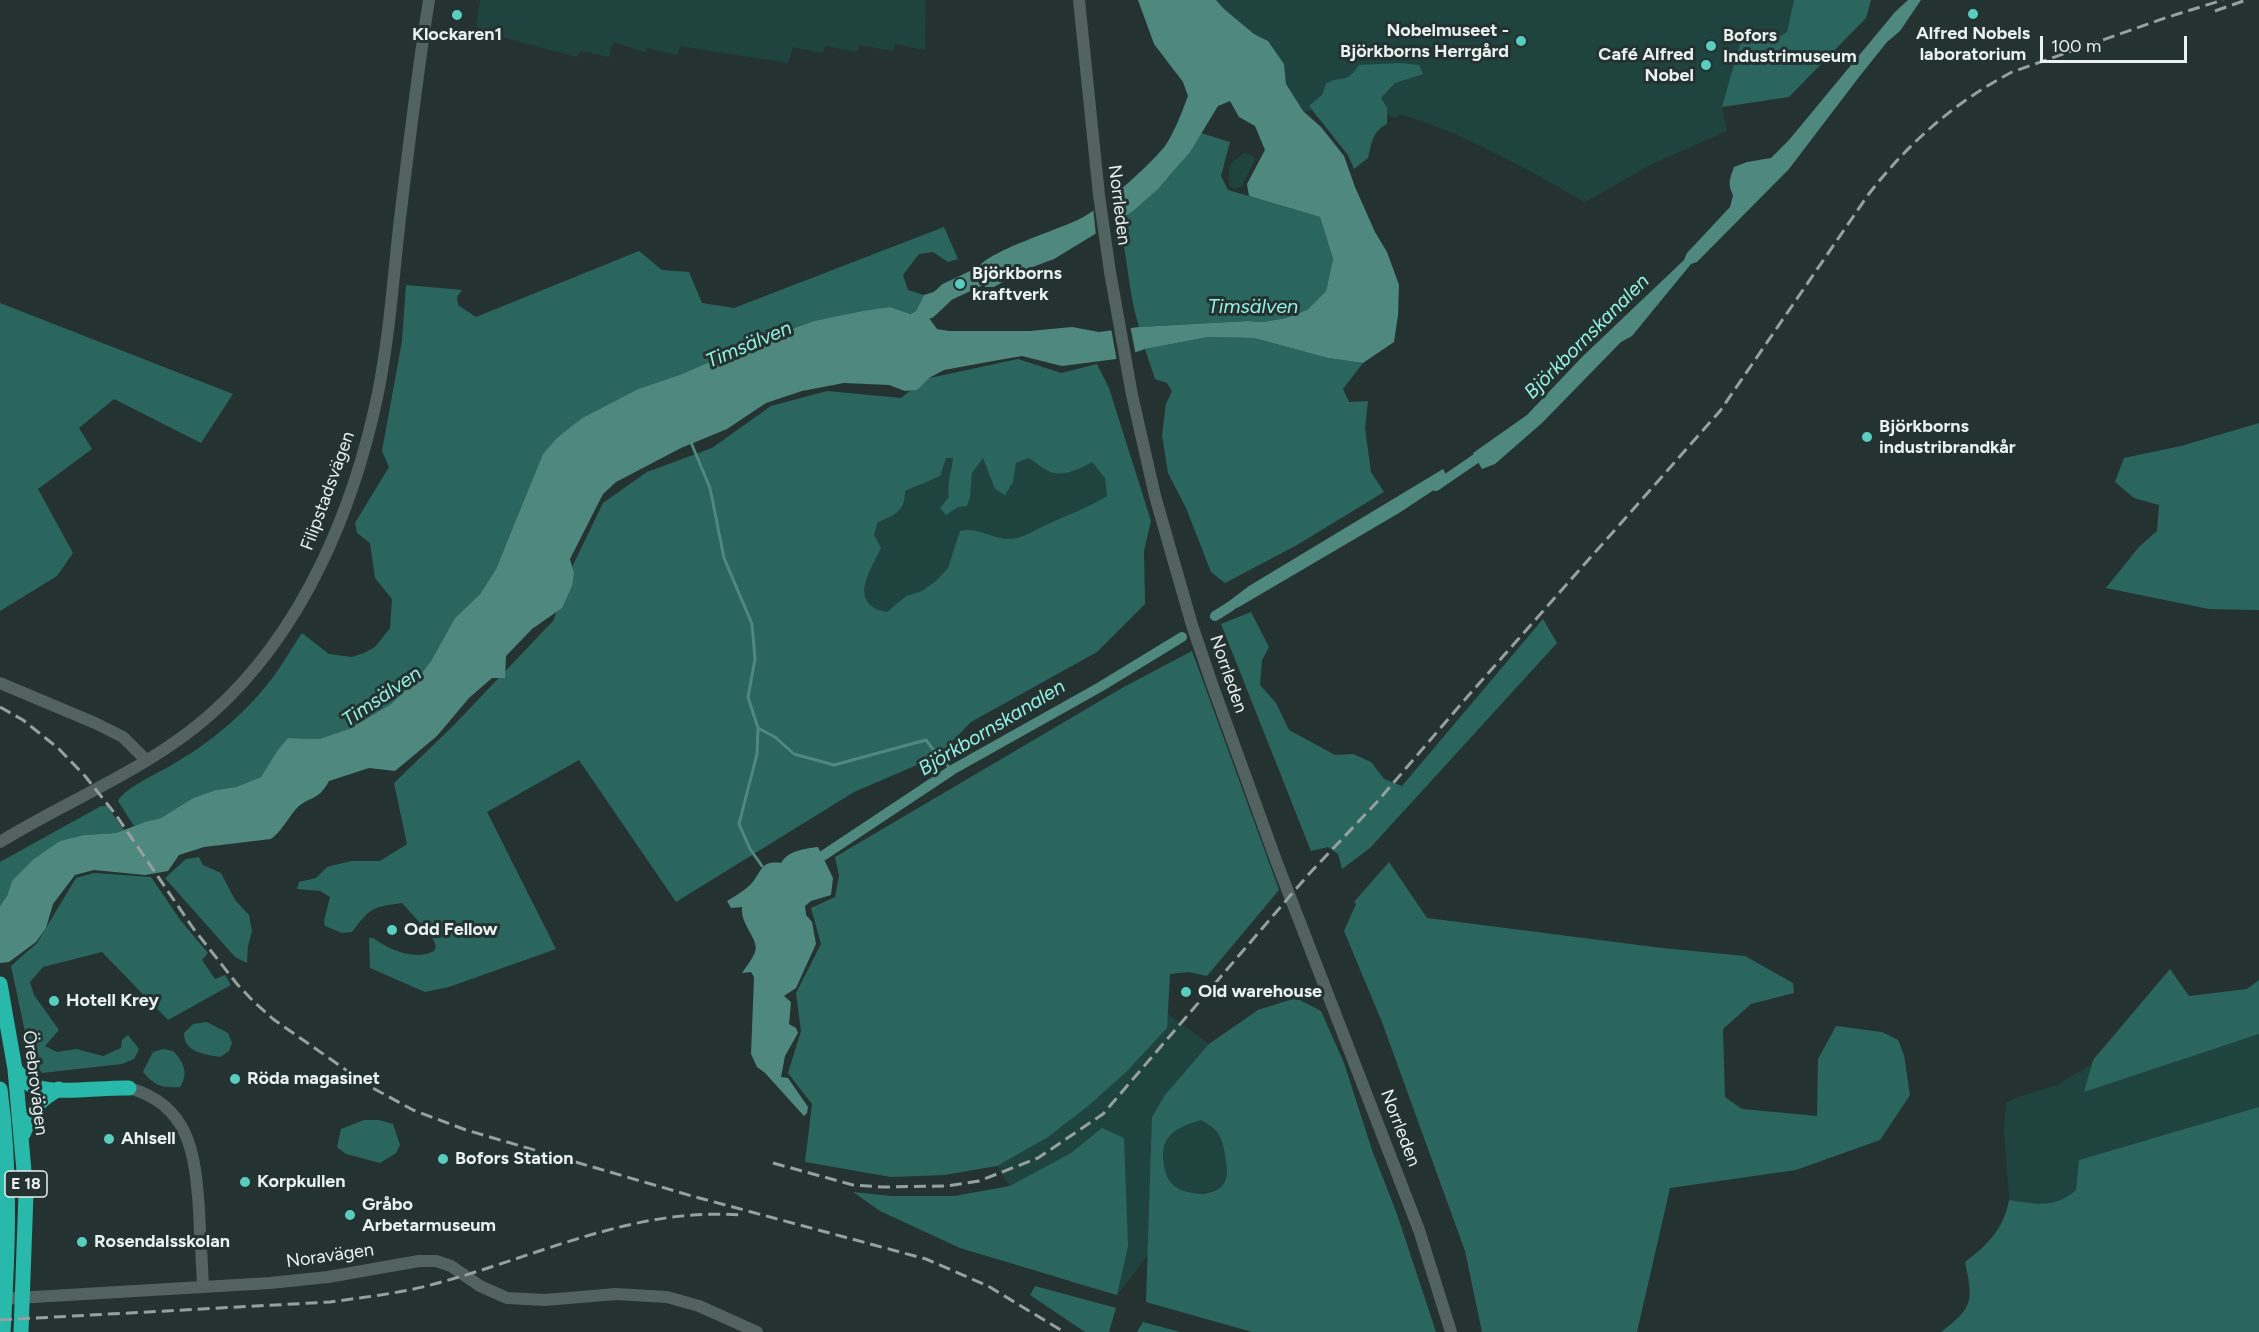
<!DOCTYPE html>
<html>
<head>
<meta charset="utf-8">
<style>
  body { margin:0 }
  #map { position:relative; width:2259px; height:1332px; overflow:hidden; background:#243331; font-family:Figtree,sans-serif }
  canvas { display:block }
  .scale { position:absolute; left:2040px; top:36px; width:147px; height:27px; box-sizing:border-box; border:3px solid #e8f1f0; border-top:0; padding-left:8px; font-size:18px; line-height:21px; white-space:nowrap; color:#e8f1f0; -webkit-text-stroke:4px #243331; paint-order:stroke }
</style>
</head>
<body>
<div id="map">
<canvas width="2259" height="1332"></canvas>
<div class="scale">100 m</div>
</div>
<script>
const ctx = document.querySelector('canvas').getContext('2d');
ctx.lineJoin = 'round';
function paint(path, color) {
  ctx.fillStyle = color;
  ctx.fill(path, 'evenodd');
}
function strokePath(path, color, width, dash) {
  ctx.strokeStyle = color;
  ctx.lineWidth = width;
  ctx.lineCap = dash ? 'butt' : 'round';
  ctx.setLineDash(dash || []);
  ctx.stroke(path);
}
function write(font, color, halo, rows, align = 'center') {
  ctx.font = font + ' Figtree,sans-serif';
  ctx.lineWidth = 6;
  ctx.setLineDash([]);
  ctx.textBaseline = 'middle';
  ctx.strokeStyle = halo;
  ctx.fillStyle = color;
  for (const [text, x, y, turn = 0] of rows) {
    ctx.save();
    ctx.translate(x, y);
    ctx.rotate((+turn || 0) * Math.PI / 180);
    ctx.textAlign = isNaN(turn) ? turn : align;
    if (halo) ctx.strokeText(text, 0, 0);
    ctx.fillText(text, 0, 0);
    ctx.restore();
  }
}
const green = new Path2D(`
  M480,0H926L925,50L895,44L893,51L860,45L857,52L825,46L823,53L793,47L788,63L680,46L677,55L647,48L645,52L613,42L609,57L580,51L577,57L509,39L476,27Z
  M1216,0H1794L1787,32L1771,42L1722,107L1727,131L1650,165L1585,202C1527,169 1463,132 1399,114L1397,118L1353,105L1303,112L1286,84L1284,64L1268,41L1254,34L1224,9Z
  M1245,153L1252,155L1255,159L1242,186L1235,189L1229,185C1229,166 1227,164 1245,153Z
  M983,457L995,489L1013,482L1016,463L1029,458C1035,462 1043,469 1050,472C1063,477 1081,469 1092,462L1105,478L1108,496C1089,508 1069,514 1049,524C1034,530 1022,540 1005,539C989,538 977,527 961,531L948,568L936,581L921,592L906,596L887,612C883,611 876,610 873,607C852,594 875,563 881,548L874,535L878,522L905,491L919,485L946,458H953L952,476L947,487L970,497L972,473Z
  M1142,995L1209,1044L1201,1119C1205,1121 1210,1123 1214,1126C1223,1135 1232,1174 1223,1185C1217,1192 1205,1192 1196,1193L1117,1295L1070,1282L997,1166L992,1116Z
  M2259,1034V1107L2079,1160L2076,1190C2054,1209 2036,1204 2009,1200L2004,1130L2006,1103L2018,1097L2057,1085L2092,1064L2085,1091Z`);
const forest = new Path2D(`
  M1794,0H1871L1866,18L1789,97L1722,107L1741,41L1771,42L1787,32Z
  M1400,63L1419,65L1423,74L1395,83L1381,98L1387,108V124C1372,132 1372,142 1368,158L1354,169L1348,155L1309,106L1322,95L1326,84C1341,74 1345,86 1359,65Z
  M1201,133L1230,142L1221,176L1228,190L1320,217L1333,259L1326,291L1307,310L1286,318L1263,322L1248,321L1139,327C1128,292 1128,255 1118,219C1152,199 1181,166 1201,133Z
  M944,227L958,259L948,262L933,252L919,254L903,275L908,290L924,295L916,311L909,314L890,307L814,321L748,345L682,374L638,389L582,418L543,455L496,569L480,594L455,618L431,661L419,677L391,704L349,729L319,739L288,738L261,777L236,787L216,790L193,798L161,818L134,826L118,801C125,787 161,772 175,763C208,744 242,716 266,686C280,670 290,650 302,633L329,654L352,657L364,653L375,647L390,628L392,599L375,578L370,543L357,533L355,523L389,467L382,451L402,341L406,285L462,290L457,297L458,305L476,317L639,251L662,270L689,272L702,303L734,308Z
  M0,303L233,394L201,443L114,399L79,428L92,449L38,489L73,553L57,576L0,611Z
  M1208,337L1254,338L1328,358L1363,363L1343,389L1349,402L1368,401L1365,428L1371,472L1384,492L1297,545L1225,583L1211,572L1186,508L1168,473L1162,435L1166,404L1172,391L1167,383L1155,379L1145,349Z
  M1018,359L1061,373L1097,364L1109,388L1151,521L1144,551L1145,604L1097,652L971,722L938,756L854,792L676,902L579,760L487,812L556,949L449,987L425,992L370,968L369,938H373C390,950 414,961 434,951L436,946L431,935L402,903C372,907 370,908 352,932L342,933L325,926L324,921L330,897L320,891L297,889L299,882L316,878L327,867L351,861H380L407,844L394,783L453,726L553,621L574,563L603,503L647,472L712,448L771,406L827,391L901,398L925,379ZM946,458H953C952,472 946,485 949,497L940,508L946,515L958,507L967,506L970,497L972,473L983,458L995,489L1005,495L1013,482L1016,463L1029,458C1035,462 1043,469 1050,472C1063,477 1081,469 1092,462L1105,478L1107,496C1088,508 1069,514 1048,524C1034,530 1022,540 1005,539C989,537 977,527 960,531L948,568L936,581L922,591L906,596L887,612C883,611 876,610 873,607C852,593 875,563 881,548L874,535L878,522C895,515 905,511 905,491L940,476Z
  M2259,423V610L2209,609L2106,588L2139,547L2157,531L2159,505L2134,498L2115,482L2124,458L2181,446Z
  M1251,612L1269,647L1262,660L1260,685L1276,703L1289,730L1335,755L1353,754L1371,762L1384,779L1402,786L1543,619L1557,643L1370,848L1342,869L1338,854L1328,847L1311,851L1221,624Z
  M1192,651L1279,890L1207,976L1189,972L1170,974L1167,1028L1125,1073L1088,1106L1048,1137L997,1166L944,1175L891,1177L805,1162L812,1104L788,1073L801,1031L796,993L821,944L811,908L835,897L839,876L835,857L1122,688Z
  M101,806H107L124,830L116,833L85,835L12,881L7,896L0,906V862Z
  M199,857L203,865L221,873L235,900L249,915L252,931L248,946L247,963L235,957L165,878L186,859Z
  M1389,862L1427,918L1662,948L1745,956L1793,983L1794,993L1751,1004L1723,1029L1725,1097L1742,1109L1817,1116L1818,1059L1836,1026L1882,1032L1898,1040L1904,1055L1910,1095L1880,1140L1796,1170L1670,1188L1637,1332H1482L1465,1251L1382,1022L1344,931L1356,904L1354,902Z
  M94,873L151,877L181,921L208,953L202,960L215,979L225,975L231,985L168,1020L102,952L43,967L30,982L34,995L59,1030L45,1046L57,1052L76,1049L103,1056L121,1048L122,1040L128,1035L139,1049L134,1059L122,1064L42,1073L31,1060L11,966L37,943L76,878Z
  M2170,969L2189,996L2247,989L2259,980V1034L2084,1092L2093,1060Z
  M1296,998L1321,1011L1344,1063L1372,1150L1397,1214L1436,1332H1252L1146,1302L1152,1117L1165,1095L1209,1044L1258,1010ZM1201,1120C1218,1129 1222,1136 1225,1155C1226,1162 1228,1172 1226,1178C1221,1200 1182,1196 1171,1183C1165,1175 1164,1167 1163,1157C1162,1133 1181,1126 1201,1120Z
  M207,1022L228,1033L232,1043L229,1051L220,1057C205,1054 184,1053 184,1033L193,1024Z
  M163,1049L173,1051C184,1062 189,1074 180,1087C161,1088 155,1086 143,1072L153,1052Z
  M2259,1107V1332H1941C1974,1307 1973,1301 1965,1262C1988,1245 2004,1228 2009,1200C2036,1204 2054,1209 2076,1190L2079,1160Z
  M364,1120H379L393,1124L400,1145L396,1153L380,1163L346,1154L337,1147L341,1129Z
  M1102,1128L1124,1138L1128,1246L1117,1295L960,1248L880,1211L853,1192L891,1196H954L1010,1186L1071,1153Z
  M1035,1286L1116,1308L1109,1332H1085L1030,1295Z
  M1143,1322L1180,1332H1137Z`);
const water = new Path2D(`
  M1138,0H1216L1224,9L1254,34L1268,41L1284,64L1286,84L1303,111L1321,127L1344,156L1355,187L1375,232L1387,252L1399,285L1398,315L1394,342L1363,363L1328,358L1254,338L1208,337L1145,349L1116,359L1062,366L1022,356L993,361L944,370L929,378L917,390L905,391L889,385L844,383L802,391L766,403L727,429L681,448L616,482L603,494L570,559L574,573L572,586L562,608L532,629L506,656L505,678H492L469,698L437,736L395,771L369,768L329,781C318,802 308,796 296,809C289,817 280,833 271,839L204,847L179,855L168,871L145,875L94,870L75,875L53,904L46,928L36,942L9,962L0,963V906L7,896L12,881L34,859L60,841L85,835L116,833L145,822L161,818L193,798L216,790L236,787L261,777L278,750L288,738L319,739L349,729L391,704L419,677L431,661L455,618L480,594L496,569L543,454L557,438L582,418L638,389L682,374L748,345L814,321L863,311L890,307L910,314L916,311L924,295L943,289L947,297L938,306L940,310L929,318L937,329L949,331H1030L1072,327L1099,332L1139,327L1248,321L1263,322L1286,318L1307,310L1326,291L1333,259L1320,217L1249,196L1247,184L1265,150L1255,126L1239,117L1230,101L1218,106L1190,152L1158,189L1133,211L1054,259L1022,271L994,287H985L976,271C983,251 1064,229 1085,216C1106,204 1150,165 1165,146C1174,133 1182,112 1188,96L1183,82L1154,44Z
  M1908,0H1921L1900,31L1887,42L1859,77L1789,169L1697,262L1691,264L1632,336L1621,342L1542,423L1495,464L1482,469L1473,453L1527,415L1582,357L1684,260L1687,253L1730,207L1733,195C1727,184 1730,178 1734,167L1747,162L1771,158L1789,140L1895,12Z
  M1443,469L1449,480L1399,513L1239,607L1221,615L1219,614L1220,608L1249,586Z
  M818,847L833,878L831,895L811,901L805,906L806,915L812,922L816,944L796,988L784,996L791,1002L789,1024L796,1028L798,1033L785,1056L781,1077L788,1078L808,1107L807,1113L804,1116L765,1073L757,1067L751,1054L754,977L751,972L742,973C746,967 752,960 755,952C760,940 740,925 742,907L731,908L727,901C734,897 745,890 751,884C762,872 760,860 781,863C789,850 804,849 818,847Z`);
const pier = new Path2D(`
  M1111,192L1115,224L1096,236L1093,207Z
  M1130,325L1136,356L1117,362L1111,328Z`);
const stream = new Path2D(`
  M690,440L710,488L724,558L752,624L755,659L748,697L758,728L757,754L739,824L750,849L762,866
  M758,728L775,737L794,754L834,765L926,740L938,756
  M946,764L952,770`);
const canal = new Path2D(`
  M1436,486L1487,451
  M1215,616L1231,606
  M824,855L952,770L1100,687L1182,637`);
const river = new Path2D(`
  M928,310L947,292L1002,266`);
const secondary = new Path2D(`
  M1079,0L1099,195L1110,272L1132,395L1155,496L1192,625L1212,684L1277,863L1419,1230L1451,1332
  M0,683L95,723L123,737L146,760
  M0,842C70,799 151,768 212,713C303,632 354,509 378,393C389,338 393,282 399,227C408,151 417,75 429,0
  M129,1088C190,1105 195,1154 199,1209C200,1235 202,1261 203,1287
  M0,1299L270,1283L328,1277L419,1261H436L451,1266L480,1286L507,1298L545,1300L616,1294L667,1297L699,1306L757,1332`);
const highway = new Path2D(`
  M0,984L15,1069L26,1194L21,1332
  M15,1069C20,1075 25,1083 33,1086C56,1095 102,1087 129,1088
  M0,1089C11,1170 8,1251 3,1332
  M23,1134C35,1108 33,1104 59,1089`);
const rail = new Path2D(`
  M2215,11L2246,0
  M0,707L23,720L58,748L85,776L116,815L193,928L237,984L254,1002L273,1019L369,1086L413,1110L466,1130L692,1196L926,1259L988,1286L1064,1332
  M773,1163L853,1185L882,1187L947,1186L979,1181L1038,1158L1103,1114L1308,875L1377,802L1468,696L1720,411L1868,195C1908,143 1955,102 2012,72L2168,17L2223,0
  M0,1320L330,1302C366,1297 403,1293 438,1283C538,1256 635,1207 740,1215`);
const markers = [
  [1973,14,6,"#59cebf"],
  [457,15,6,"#59cebf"],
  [1521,41,6,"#59cebf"],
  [1711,46,6,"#59cebf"],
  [1706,65,6,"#59cebf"],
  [960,284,6,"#59cebf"],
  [1867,437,6,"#59cebf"],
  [392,930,6,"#59cebf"],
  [1186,992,6,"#59cebf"],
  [54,1001,6,"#59cebf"],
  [235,1079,6,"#59cebf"],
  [109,1139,6,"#59cebf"],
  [443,1159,6,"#59cebf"],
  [245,1182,6,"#59cebf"],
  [350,1215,6,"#59cebf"],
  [82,1242,6,"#59cebf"]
];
const shields = [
  [26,1184,42]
];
const shieldNames = [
  ["E 18",26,1184]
];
const poiNames = [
  ["Nobelmuseet -",1509,31,"right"],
  ["Björkborns Herrgård",1509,52,"right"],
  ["Alfred Nobels",1973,34,"center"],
  ["laboratorium",1973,55,"center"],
  ["Klockaren1",457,35,"center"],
  ["Bofors",1723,36],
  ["Industrimuseum",1723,57],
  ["Café Alfred",1694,55,"right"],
  ["Nobel",1694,76,"right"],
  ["Björkborns",972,274],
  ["kraftverk",972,295],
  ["Björkborns",1879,427],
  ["industribrandkår",1879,448],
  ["Odd Fellow",404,930],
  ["Old warehouse",1198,992],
  ["Hotell Krey",66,1001],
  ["Röda magasinet",247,1079],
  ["Ahlsell",121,1139],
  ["Bofors Station",455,1159],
  ["Korpkullen",257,1182],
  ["Gråbo",362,1205],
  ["Arbetarmuseum",362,1226],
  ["Rosendalsskolan",94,1242]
];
const streetNames = [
  ["Norrleden",1119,205,83],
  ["Filipstadsvägen",328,491,-70],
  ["Norrleden",1228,674,71],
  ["Örebrovägen",35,1083,83],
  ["Norrleden",1400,1128,69],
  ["Noravägen",330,1256,-8]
];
const waterNames = [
  ["Timsälven",1253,307],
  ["Björkbornskanalen",1587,337,-45],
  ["Timsälven",749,345,-23],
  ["Timsälven",382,697,-34],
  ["Björkbornskanalen",992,728,-31]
];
paint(green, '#1f443f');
paint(forest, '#2b665e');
paint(water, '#4e887f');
paint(pier, '#243331');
strokePath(stream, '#4e887f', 3);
strokePath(canal, '#4e887f', 10);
strokePath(river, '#4e887f', 18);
strokePath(secondary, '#526260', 12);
strokePath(highway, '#29b9aa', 15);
strokePath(rail, '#95a09f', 3, [12, 6]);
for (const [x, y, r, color] of markers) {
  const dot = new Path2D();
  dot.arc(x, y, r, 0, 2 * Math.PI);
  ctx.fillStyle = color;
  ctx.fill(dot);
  strokePath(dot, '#243331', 2);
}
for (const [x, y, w] of shields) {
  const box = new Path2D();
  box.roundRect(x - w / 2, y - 13, w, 26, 4.5);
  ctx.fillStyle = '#243331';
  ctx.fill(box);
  strokePath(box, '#e8f1f0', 1.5);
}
write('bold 16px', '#e8f1f0', null, shieldNames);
write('bold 18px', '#e8f1f0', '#243331', poiNames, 'left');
write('18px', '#e8f1f0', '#243331', streetNames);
write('italic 20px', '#93f1e3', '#243331', waterNames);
</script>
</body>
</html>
